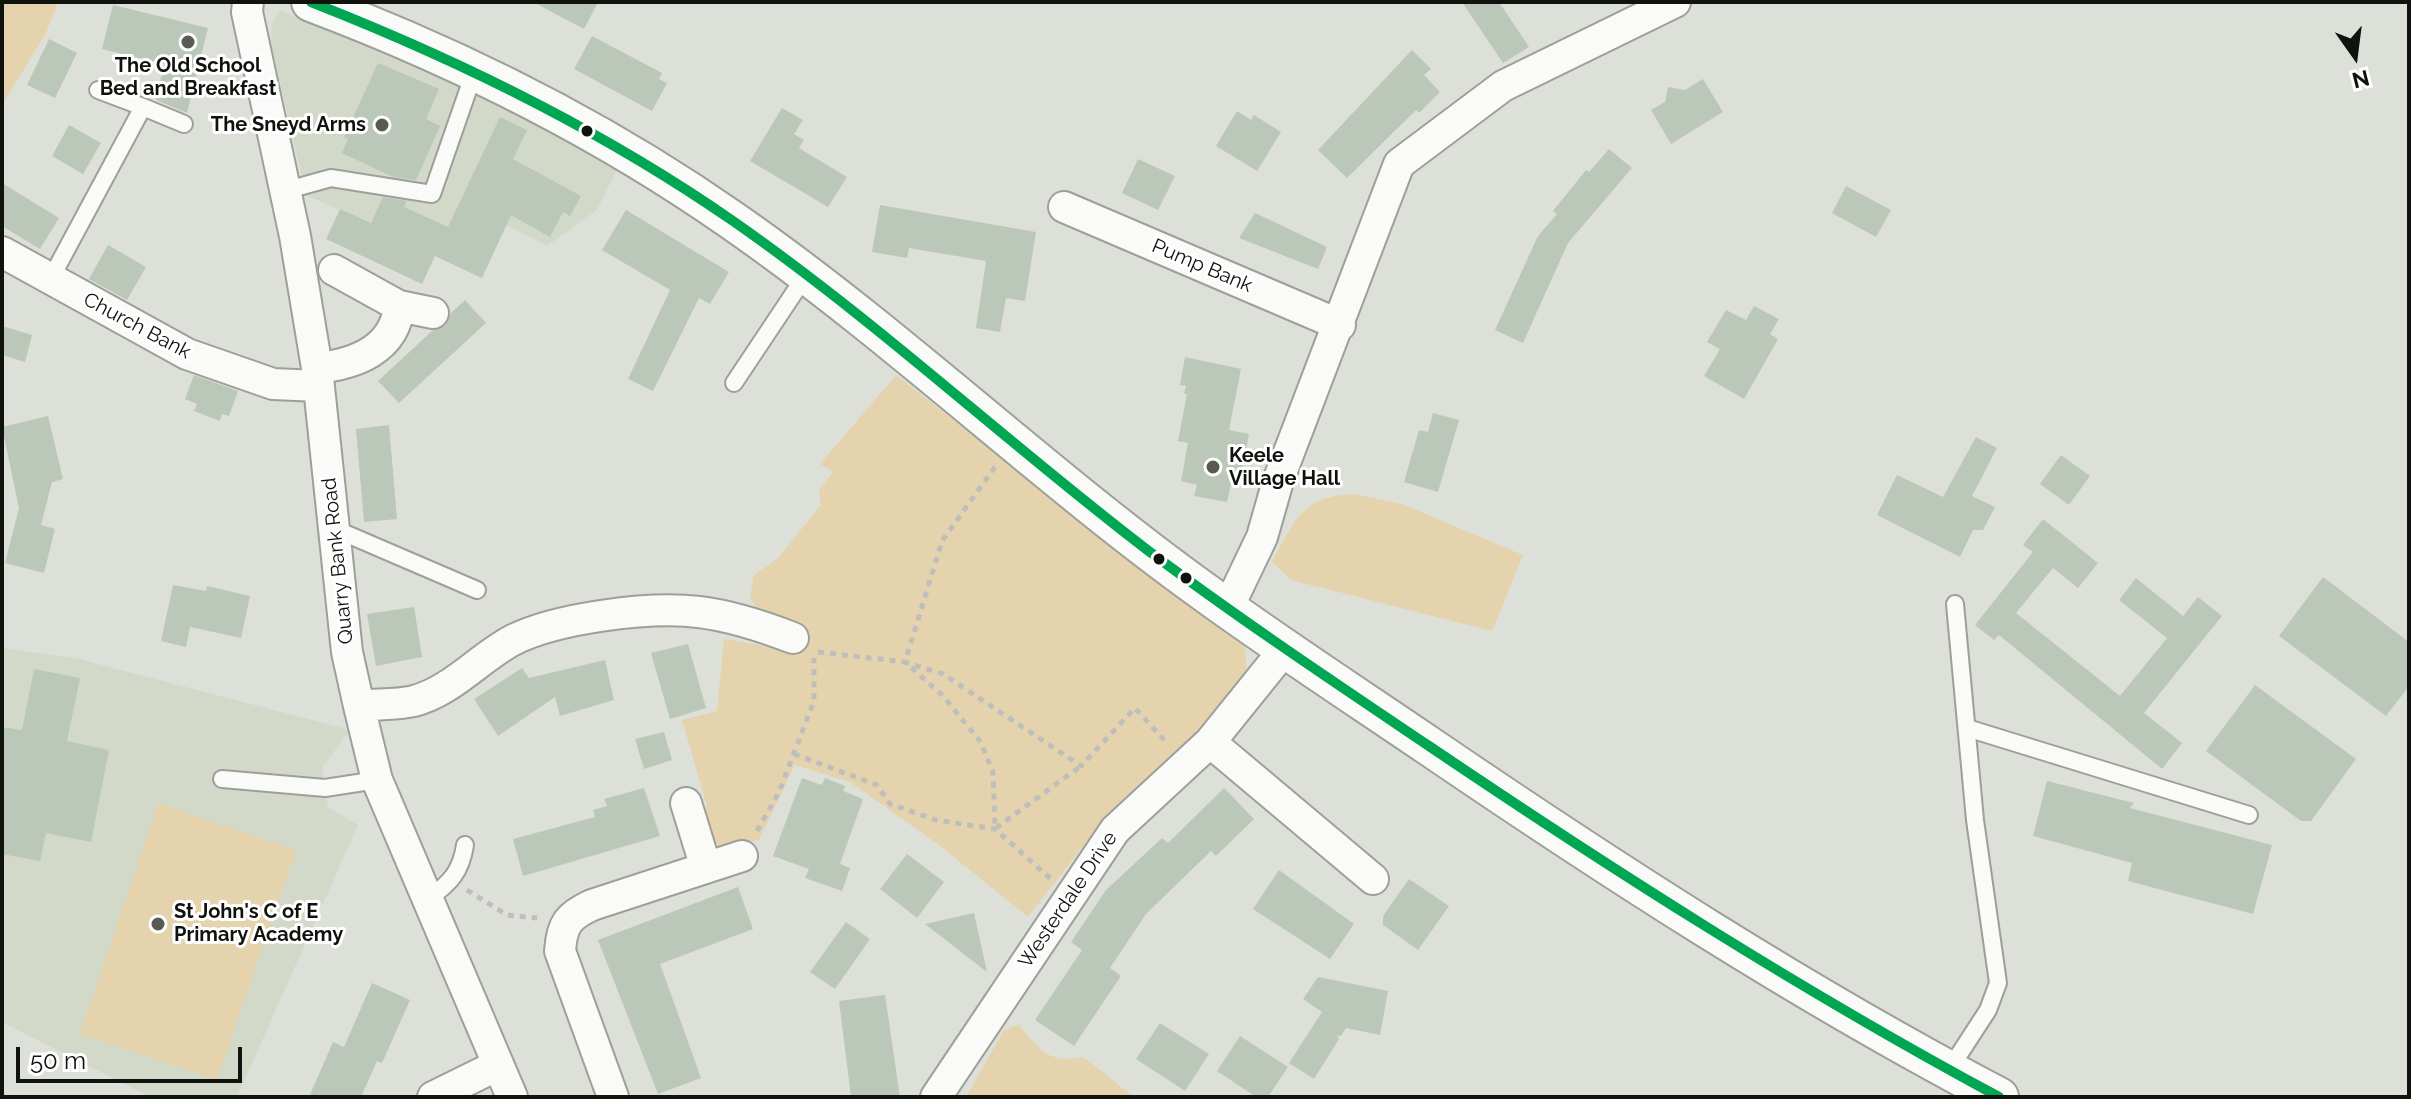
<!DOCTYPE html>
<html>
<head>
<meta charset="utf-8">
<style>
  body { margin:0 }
  #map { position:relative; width:2411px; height:1099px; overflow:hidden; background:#dde0d8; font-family:Raleway,sans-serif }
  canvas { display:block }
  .frame { position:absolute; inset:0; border:4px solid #10120d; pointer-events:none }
  .north { position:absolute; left:2315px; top:16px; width:80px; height:80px; -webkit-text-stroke:6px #fff; paint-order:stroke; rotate:166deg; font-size:22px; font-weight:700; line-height:32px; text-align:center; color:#10120d }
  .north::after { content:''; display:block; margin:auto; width:28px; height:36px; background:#10120d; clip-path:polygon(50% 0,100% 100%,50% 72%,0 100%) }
  .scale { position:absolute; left:16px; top:1047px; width:226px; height:36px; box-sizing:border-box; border:4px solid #10120d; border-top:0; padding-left:10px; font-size:24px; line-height:28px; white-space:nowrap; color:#10120d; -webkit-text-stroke:6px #fff; paint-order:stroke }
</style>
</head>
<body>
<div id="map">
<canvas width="2411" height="1099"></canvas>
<div class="frame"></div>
<div class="north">N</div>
<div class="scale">50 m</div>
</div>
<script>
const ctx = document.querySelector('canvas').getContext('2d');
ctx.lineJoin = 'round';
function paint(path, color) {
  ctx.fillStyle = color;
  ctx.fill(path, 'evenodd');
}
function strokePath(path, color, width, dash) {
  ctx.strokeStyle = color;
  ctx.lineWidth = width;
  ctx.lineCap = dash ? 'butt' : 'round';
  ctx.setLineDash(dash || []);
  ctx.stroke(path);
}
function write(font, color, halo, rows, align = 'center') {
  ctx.font = font + ' Raleway,sans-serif';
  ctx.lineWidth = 6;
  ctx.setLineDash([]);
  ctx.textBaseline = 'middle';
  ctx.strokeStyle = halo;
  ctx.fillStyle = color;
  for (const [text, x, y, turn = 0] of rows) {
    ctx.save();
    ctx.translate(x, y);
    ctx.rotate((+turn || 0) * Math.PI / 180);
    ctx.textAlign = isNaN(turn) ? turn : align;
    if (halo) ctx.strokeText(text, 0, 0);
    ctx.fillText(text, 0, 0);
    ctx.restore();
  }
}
const built = new Path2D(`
  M280,10L416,62L619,165L597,210L547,246L487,215L492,255L482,278L435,256L436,253L306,195L271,43L272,24Z
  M2,648L75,658L350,730L322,768L328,807L358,825L237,1097H150L2,1022Z`);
const green = new Path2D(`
  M2,2H58L46,33L2,105Z
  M896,375L1245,647L1247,674L1189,747L1091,836L1028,917L939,845L850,782L795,765L759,840L722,848L709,841L701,814L707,806L682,720L717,711L724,639L790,650L797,621L758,612L750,597L754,575L777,559L821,505L819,490L833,472L820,464Z
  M1354,494L1402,504L1523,555L1492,631L1291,580L1272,562C1295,520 1302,496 1354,494Z
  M158,803L296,850L217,1080L80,1034Z
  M1019,1025C1042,1051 1046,1063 1083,1057L1134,1097H966L1004,1030Z`);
const building = new Path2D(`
  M533,2H598L584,29Z
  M1462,2H1499L1529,47L1503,63Z
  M113,5L208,28L187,113L156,100L164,64L102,49Z
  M592,36L662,73L659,79L667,83L652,111L574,69Z
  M49,39L77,53L55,98L27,85Z
  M1412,50L1431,69L1424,75L1440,92L1419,113L1416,110L1347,178L1318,150Z
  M378,63L439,89L426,119L440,126L416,180L393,177L342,153L348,139L344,137Z
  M1703,79L1723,112L1671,144L1651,110L1665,102L1668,87L1685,90Z
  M782,108L803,120L794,134L804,140L799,148L847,177L828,207L750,161Z
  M1237,111L1251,120L1254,115L1281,132L1257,171L1216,146Z
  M500,117L527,130L513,159L581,196L570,216L563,212L550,237L511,215L482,278L435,256L422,284L326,239L340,209L371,223L383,197L407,201L404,207L448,227Z
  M69,125L101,143L83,174L52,156Z
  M1609,149L1632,168L1568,243L1523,343L1495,330L1538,236L1557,214L1553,211L1586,170L1589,172Z
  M1138,159L1175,176L1158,210L1122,193Z
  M2,183L59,218L40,249L2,226Z
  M1846,186L1891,210L1876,237L1832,213Z
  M880,205L1036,232L1025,301L1006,298L1000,332L976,328L986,261L909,248L907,258L872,252Z
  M626,210L729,272L710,304L699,298L653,391L628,379L670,290L602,250Z
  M1255,213L1327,247L1318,269L1239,238Z
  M108,245L146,267L127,300L89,279Z
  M465,300L486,323L399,403L378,381L432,331L446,325L451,313Z
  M1754,306L1779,319L1770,334L1778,339L1744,399L1704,376L1720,349L1707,342L1726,310L1746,320Z
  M2,326L32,335L25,362L2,355Z
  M1185,357L1241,369L1229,430L1249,434L1241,477L1233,475L1227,502L1194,496L1197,485L1181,481L1188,443L1178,441L1187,394H1184L1186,386L1180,385Z
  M194,375L238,391L229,416L222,414L220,421L194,411L197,404L185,399Z
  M1433,413L1459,420L1438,492L1404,482L1419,430L1428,432Z
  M48,416L63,479L52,482L41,525L55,529L44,573L5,563L19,508L2,427Z
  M389,425L397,519L364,522L356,429Z
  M1976,437L1997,448L1972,496L1995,507L1983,530H1973L1960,557L1877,515L1897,475L1943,497Z
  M2061,455L2090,476L2069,505L2040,484Z
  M2043,519L2098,563L2078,588L2053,568L2016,613L2120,696L2167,638L2119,600L2136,578L2183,616L2198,597L2222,616L2144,713L2182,743L2162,769L1999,635L1994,640L1975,625L2033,552L2023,545Z
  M2323,577L2409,642V686L2386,716L2279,636Z
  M173,585L206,591L207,586L250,596L241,638L190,627L186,647L161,641Z
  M414,607L422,657L376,666L367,614Z
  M688,644L706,708L670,719L651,653Z
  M605,660L614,700L560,716L555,697L498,736L474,699L522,668L529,678Z
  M34,669L80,678L67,741L109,750L91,842L46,833L40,861L2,854V727L22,730Z
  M2255,685L2356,759L2311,821H2301L2206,751Z
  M664,732L672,760L644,769L635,739Z
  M802,778L822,785L825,778L845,786L843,791L863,799L840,864L850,868L842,891L805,878L809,869L773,856Z
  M2047,781L2134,803L2130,808L2272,845L2253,914L2128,881L2132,863L2033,836Z
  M644,788L660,836L523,876L513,839L595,817L593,810L607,806L604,799Z
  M1224,788L1254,819L1216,856L1211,851L1146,914L1110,968L1121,976L1074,1046L1035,1020L1082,950L1071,942L1106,890L1162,838L1168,843Z
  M907,854L944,882L917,918L880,889Z
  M1279,870L1354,924L1330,959L1253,909Z
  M1409,879L1449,906L1418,950L1383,925V916Z
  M738,887L753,929L660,964L701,1078L658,1094L598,940Z
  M974,913L987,972L925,924Z
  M846,922L870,939L835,989L810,972Z
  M1318,977L1388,991L1380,1035L1346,1028L1341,1036L1337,1035L1339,1039L1314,1079L1289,1063L1322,1012L1303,999Z
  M372,983L410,1000L382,1063L377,1061L361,1097H309L333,1042L344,1047Z
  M885,995L900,1097H851L839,1001Z
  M1160,1023L1209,1054L1185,1091L1136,1059Z
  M1240,1036L1288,1067L1268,1097H1256L1217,1071Z`);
const path = new Path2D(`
  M995,467L942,541L905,662L943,674L1081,766L1135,708L1167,743
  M818,652L905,662L942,695L980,741L993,772L995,829
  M794,754L877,785L890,804L936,820L995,829L1051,879
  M996,828L1081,766
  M757,831L779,792L814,701V658
  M467,890L507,915L537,918`);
const service = new Path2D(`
  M98,90L143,107
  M284,191L331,178L432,194L474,73
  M50,280L143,107L184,124
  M734,383L806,275
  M335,529L477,590
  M1967,728L2249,815
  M222,779L325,788L377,780
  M428,899C450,883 461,872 465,845
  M1949,1070L1988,1010L1998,983L1975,820L1955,604`);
const minor = new Path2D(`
  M248,2L247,12L295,236L317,368L347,652L359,706L377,780L512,1097
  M1064,207L1340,325
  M2,252L187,354L273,384L319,386
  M399,306L433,313
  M317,368C355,364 395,350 399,306L334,270
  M1228,608L1262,537L1278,481L1399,164L1503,86L1675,2
  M359,706C377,704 397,705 414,701C452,691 479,658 513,640C557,618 649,606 699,612C732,616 762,626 793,638
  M1210,742L1373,879
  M686,803L706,868
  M433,1097L498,1065
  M613,1097L560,951C562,924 568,916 592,905L742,856
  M936,1097L1115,830L1210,742L1285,649`);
const tertiary = new Path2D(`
  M311,2C459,58 603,130 733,221C897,335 1042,475 1203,591C1277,645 1354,695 1429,746C1614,872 1801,993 1999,1097`);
const bus1 = new Path2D(`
  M311,2C459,60 602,130 733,221C878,322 1006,442 1146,549C1238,618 1334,682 1429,746C1614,871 1802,991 1999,1097`);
const markers = [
  [188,42,8,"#585a54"],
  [382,125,8,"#585a54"],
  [587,131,7,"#10120d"],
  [1213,467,8,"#585a54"],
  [1159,559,7,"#10120d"],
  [1186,578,7,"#10120d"],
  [158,924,8,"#585a54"]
];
const poiNames = [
  ["The Old School",188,66,"center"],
  ["Bed and Breakfast",188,89,"center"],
  ["The Sneyd Arms",366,125,"right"],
  ["Keele",1229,456],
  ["Village Hall",1229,479],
  ["St John's C of E",174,912],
  ["Primary Academy",174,935]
];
const streetNames = [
  ["Pump Bank",1202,266,23],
  ["Church Bank",137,326,28],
  ["Quarry Bank Road",338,561,-96],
  ["Westerdale Drive",1068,900,-56]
];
paint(built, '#d3d9c9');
paint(green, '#e5d3ad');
paint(building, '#bbc7b9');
strokePath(service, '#9d9f99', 20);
strokePath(minor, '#9d9f99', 34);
strokePath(tertiary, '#9d9f99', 42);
strokePath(path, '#bebfbc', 5, [6, 6]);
strokePath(service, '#fafaf9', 16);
strokePath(minor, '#fafaf9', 30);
strokePath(tertiary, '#fafaf9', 38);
strokePath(bus1, '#00a651', 10);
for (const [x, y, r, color] of markers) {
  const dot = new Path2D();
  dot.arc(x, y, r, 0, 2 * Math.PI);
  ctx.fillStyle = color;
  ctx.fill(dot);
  strokePath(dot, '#fff', 3);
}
write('bold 20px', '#10120d', '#fff', poiNames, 'left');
write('20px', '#10120d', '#fff', streetNames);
</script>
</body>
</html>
